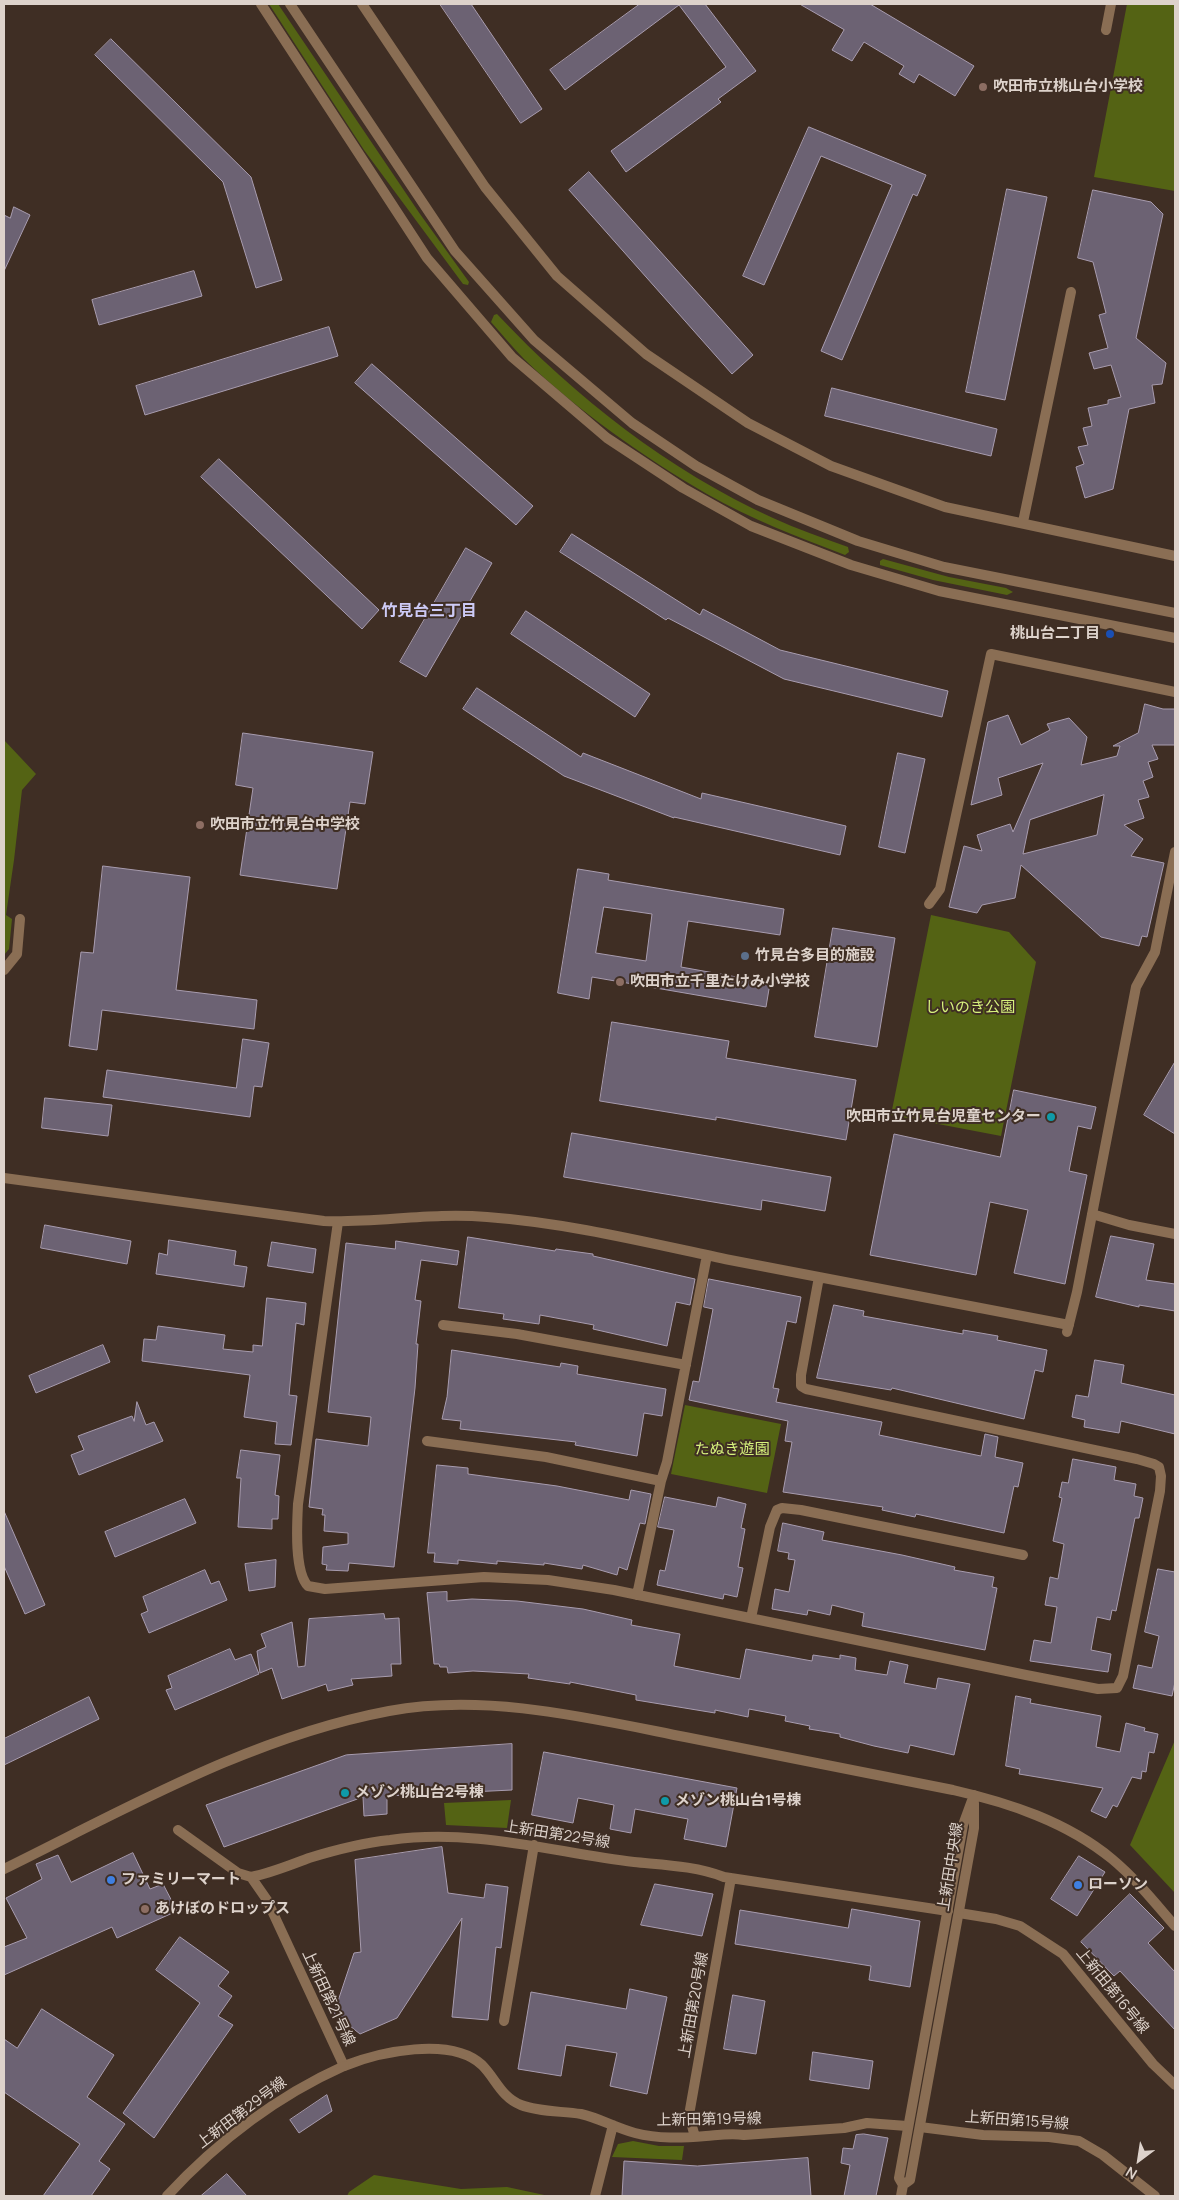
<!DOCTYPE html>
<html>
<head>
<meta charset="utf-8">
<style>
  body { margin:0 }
  #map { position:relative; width:1179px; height:2200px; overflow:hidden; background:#3f2e24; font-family:Manrope,sans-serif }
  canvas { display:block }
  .frame { position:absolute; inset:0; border:5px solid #ddd2cb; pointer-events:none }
  .north { position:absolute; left:1114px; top:2135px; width:50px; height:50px; -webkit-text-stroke:4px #3f2e24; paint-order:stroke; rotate:211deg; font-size:14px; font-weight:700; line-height:20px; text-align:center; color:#ddd2cb }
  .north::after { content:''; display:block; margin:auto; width:18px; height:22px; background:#ddd2cb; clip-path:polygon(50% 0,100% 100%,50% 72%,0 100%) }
</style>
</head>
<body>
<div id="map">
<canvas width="1179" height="2200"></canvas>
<div class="frame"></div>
<div class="north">N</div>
</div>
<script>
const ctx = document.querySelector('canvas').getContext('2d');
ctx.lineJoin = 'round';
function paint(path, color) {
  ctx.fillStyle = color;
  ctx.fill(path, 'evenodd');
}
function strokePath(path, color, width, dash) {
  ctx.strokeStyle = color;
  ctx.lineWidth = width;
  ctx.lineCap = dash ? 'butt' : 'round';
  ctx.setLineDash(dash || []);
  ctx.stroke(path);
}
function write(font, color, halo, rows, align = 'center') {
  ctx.font = font + ' Manrope,"Noto Sans JP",sans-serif';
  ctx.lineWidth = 4;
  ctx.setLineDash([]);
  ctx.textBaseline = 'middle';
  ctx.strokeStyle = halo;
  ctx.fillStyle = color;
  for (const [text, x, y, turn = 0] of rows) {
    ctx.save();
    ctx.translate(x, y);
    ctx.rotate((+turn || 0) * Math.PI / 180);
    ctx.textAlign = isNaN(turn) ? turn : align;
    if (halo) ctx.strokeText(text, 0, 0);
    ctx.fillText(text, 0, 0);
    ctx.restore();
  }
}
const green = new Path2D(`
  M269,4H278L420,214L469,282L468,285L463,284L364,150Z
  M1127,4H1175V191L1094,177Z
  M497,314C576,398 668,470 773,518C797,529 823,538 848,547L849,552L845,555C799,537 750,519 707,494C642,456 578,411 524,359C512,347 502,334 491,322L494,315Z
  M883,559L949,577L1006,588L1013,592L1007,595L933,580L880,565V561Z
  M4,740L36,774L22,790L14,860L6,915L12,919L9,949L4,955Z
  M931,915L1009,932L1036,962L1001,1136L891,1115Z
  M685,1405L781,1424L767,1493L671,1474Z
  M1175,1740V1893L1130,1845Z
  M511,1800L507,1828L446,1825L444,1803Z
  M633,2141L659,2146H684L682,2160L612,2157L618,2144Z
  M374,2175L461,2189L507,2187L549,2196H347L349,2192Z`);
const building = new Path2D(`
  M440,4H471L542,109L521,123Z
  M640,4H705L756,71L718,99L721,102L626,172L611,151L726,67L679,5L565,90L550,70Z
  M800,4H870L974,66L955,96L919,74L914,83L899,74L904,66L864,42L852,61L832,50L844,30Z
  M111,39L251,177L282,280L256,288L223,182L95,55Z
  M809,127L926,175L917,196L913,194L842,360L821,351L892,185L821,156L764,285L743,276Z
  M589,172L753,355L732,374L569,190Z
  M1007,189L1047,197L1005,400L966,392Z
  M1093,190L1151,202L1163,214L1136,338L1166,363L1162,384L1152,385L1155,403L1129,409L1113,489L1085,498L1076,467L1084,464L1078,447L1088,445L1083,428L1092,426L1088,408L1108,404V400L1121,397L1111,365L1094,369L1089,353L1108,348L1099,315L1106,313L1093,262L1078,258Z
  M14,207L30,215L4,271V215L10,218Z
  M194,271L202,296L99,325L92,300Z
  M329,327L338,356L145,415L136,386Z
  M372,364L533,506L516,525L355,383Z
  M832,388L997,429L991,456L825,416Z
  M219,459L379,610L362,629L201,477Z
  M572,534L700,615L703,609L780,650L948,691L942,717L784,679L668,618L666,620L560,552Z
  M466,548L492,563L426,677L400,662Z
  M526,611L650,694L635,717L511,634Z
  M477,688L581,757L583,753L701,799L702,793L846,826L840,855L674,817V818L564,776L463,709Z
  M1145,704L1163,709H1175V745H1152L1158,759L1148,762L1153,777L1143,781L1149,797L1138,800L1144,818L1124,825L1143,839L1131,856L1164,863L1147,937L1142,936L1139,946L1101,937L1021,865L1015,898L982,905L977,913L949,907L964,846L982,851L977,835L1010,824L1013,832L1043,763L998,778L1002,795L971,805L988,722L1008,715L1021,745L1050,730L1047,724L1069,718L1087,737L1081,765L1117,756L1120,746H1113L1138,733ZM1104,795L1097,835L1023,854L1030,820Z
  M243,733L373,752L365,804L350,802L337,889L240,875L253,788L236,785Z
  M898,753L925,759L905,853L879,847Z
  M103,866L190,877L176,990L257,1000L254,1029L102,1010L97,1050L69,1046L81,952L93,953Z
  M578,869L609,874L608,880L784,909L780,935L688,921L681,967L770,983L766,1007L592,977L589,999L558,993ZM604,907L652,914L646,961L596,953Z
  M833,928L895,938L877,1047L815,1037Z
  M612,1022L729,1041L726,1058L856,1080L846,1140L716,1117V1120L600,1101Z
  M243,1039L269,1043L262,1087L254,1086L250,1117L103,1097L107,1070L236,1088Z
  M1175,1062V1134L1144,1115Z
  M1014,1090L1096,1107L1091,1129L1078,1126L1069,1171L1087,1175L1065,1284L1014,1273L1028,1210L990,1202L976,1275L870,1255L894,1134L1000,1157Z
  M45,1098L112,1105L108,1136L42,1128Z
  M572,1133L831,1177L825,1211L762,1200L761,1210L564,1177Z
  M45,1225L131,1241L127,1264L41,1248Z
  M1111,1236L1154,1244L1146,1280L1175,1284V1311L1139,1305V1307L1096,1297Z
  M468,1237L555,1251L556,1249L593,1254V1256L695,1279L690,1305L676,1302L667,1346L593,1329L594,1325L540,1315L539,1324L503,1319L504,1314L459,1308Z
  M169,1240L236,1251L234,1265L247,1267L244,1287L156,1274L159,1253L167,1255Z
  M396,1241L459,1251L457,1265L421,1260L415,1300L421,1301L416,1344H418L415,1388L394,1567L349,1563L348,1571L326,1570L327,1565L322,1564L323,1547L348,1544V1533L324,1531L325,1515H322L323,1509L309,1507L316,1439L368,1446L371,1417L328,1412L346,1243L395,1249Z
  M272,1242L316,1249L313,1273L268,1266Z
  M709,1279L801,1297L796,1323L787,1321L773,1388L779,1389L776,1402L882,1422L879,1435L981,1456L985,1434L998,1437L995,1457L1023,1463L1018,1487L1014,1486L1004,1533L916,1514L915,1517L882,1510L883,1507L783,1492L792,1442L785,1441L788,1421L689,1400L693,1381L699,1382L713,1309L704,1307Z
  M267,1298L306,1303L304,1325L296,1323L289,1395L297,1396L291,1445L275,1444L277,1422L244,1417L250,1375L142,1361L144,1339L156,1340L158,1326L225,1335L223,1349L253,1352V1345L262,1346Z
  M834,1305L864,1311L863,1316L963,1334V1330L998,1336L997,1340L1047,1350L1043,1372L1035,1370L1024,1419L892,1388L891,1390L817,1378Z
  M103,1345L110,1362L36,1393L29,1376Z
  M452,1350L560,1367L561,1363L578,1366L577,1374L666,1389L662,1416L644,1413L637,1456L575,1445L576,1442L460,1429L461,1421L442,1419L447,1397Z
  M1095,1360L1124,1365L1121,1383L1175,1395V1434L1121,1421L1119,1433L1084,1427L1085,1420L1072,1417L1076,1395L1088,1397Z
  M137,1402L146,1425L154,1422L163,1441L79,1475L71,1455L84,1450L78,1436L132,1416L134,1421Z
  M241,1450L280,1455L275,1495L279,1496L278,1519H272V1529L238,1527L241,1478H237Z
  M1073,1459L1116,1467L1114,1480L1136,1484L1134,1496L1143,1498L1139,1518H1135L1116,1611L1112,1610L1110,1620L1097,1617L1091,1650L1111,1654L1108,1672L1030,1661L1034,1640L1051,1643L1057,1607L1045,1605L1050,1577L1058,1579L1064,1544L1053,1541L1062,1498L1059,1497L1062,1482L1068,1483Z
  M437,1465L468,1468V1474L557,1486L629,1500L631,1490L651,1494L645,1524L640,1523L627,1570L619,1567L617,1575L583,1565L582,1569L544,1563V1565L497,1561V1564L458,1560V1564L434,1562L435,1553H428Z
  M665,1497L716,1507L718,1497L746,1504L741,1528L745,1529L738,1567L743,1568L737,1597L724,1594L723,1599L657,1585L660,1570L665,1571L674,1530L658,1527Z
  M185,1499L196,1523L115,1557L105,1532Z
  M4,1511L45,1605L25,1614L4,1566Z
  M783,1523L824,1532L822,1540L902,1555L955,1567L954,1570L994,1577L992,1587L997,1588L985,1650L862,1626L864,1613L832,1605L830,1615L808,1610L807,1615L772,1609L775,1589L789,1592L795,1560L788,1559L789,1553L778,1551Z
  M276,1560L275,1587L249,1591L245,1564Z
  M1158,1569L1175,1572V1682L1172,1696L1133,1688L1138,1665L1152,1668L1159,1636L1145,1632Z
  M205,1570L211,1584L219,1581L227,1600L149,1633L141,1614L148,1611L143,1597Z
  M447,1592V1601L472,1599L517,1601L583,1609L632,1620L631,1625L680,1634L674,1666L740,1679L746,1649L812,1661L813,1655L840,1659V1655L856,1658L855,1670L887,1675L890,1661L908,1665L904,1683L936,1689L938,1678L970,1684L954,1755L910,1745L908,1753L874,1746L840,1737V1734L809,1729L810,1726L785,1721L786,1716L749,1709L748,1717L715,1710V1713L636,1700V1695L570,1682V1684L528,1678L529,1674L473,1671L448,1673L447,1667H440L439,1664H434L427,1593Z
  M384,1614L385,1619L399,1618L401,1664H391L392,1676L351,1679L353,1685L328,1691L326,1684L282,1699L272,1668L260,1673L257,1651L266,1647L261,1634L292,1622L298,1667L305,1666L309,1619Z
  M230,1649L235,1660L251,1654L259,1674L175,1710L166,1690L172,1688L168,1676Z
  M1016,1696L1031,1699L1030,1703L1101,1716L1096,1747L1120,1752L1126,1723L1145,1728L1144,1731L1158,1734L1154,1753L1149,1752L1146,1772L1142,1771L1141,1779L1132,1777L1117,1807L1113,1805L1106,1818L1091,1811L1103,1788L1019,1774L1020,1769L1006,1766Z
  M89,1697L99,1719L4,1765V1739Z
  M512,1744V1790L387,1796V1814L364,1816L363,1797L224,1847L206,1805L346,1755Z
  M544,1752L737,1788L726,1847L684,1839L688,1819L635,1809L631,1833L610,1829L614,1805L578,1798L573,1823L532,1815Z
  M442,1847L448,1893L484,1898L486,1884L508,1887L501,1948L496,1947L488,2020L452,2017L462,1918L397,2018L360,2034L334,2013L354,1953L361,1952L355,1860Z
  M133,1853L150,1889L163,1884L177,1911L117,1938L112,1927L4,1975V1947L27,1938L6,1898L42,1879L36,1864L58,1855L71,1882Z
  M1079,1856L1105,1872L1077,1916L1051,1899Z
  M655,1884L713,1894L702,1936L641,1925Z
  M1130,1894L1164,1928L1148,1943L1175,1972V2030L1120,1971L1114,1976L1081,1942Z
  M852,1909L920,1921L910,1987L869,1980L871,1966L735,1944L740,1910L848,1928Z
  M180,1937L229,1972L218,1986L232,1996L218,2016L233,2025L154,2138L123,2113L200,2003L156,1970Z
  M630,1989L667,1997L647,2094L610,2086L617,2053L566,2045L561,2076L518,2069L531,1992L626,2009Z
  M733,1995L765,2001L756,2054L724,2049Z
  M42,2009L114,2055L87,2097L125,2124L99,2161L110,2169L91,2196H43L80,2144L4,2092V2039L17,2048Z
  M813,2052L873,2061L869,2089L810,2080Z
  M327,2095L332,2111L299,2133L290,2120Z
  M864,2134L888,2138L876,2196H844L850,2165L841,2163L843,2148L853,2149L856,2135Z
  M808,2158L811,2196H622L624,2161L697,2166Z
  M227,2174L247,2196H201Z`);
const service = new Path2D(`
  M4,970L17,954L20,919`);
const minor = new Path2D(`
  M362,4L485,187L557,276L646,354L748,423L831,466L945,507L1175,556
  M1106,30L1111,4
  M1023,522L1071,292
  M929,904L940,889L991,654L1175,692
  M4,1178L324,1221C378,1223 432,1212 487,1217C569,1223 649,1243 730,1260C843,1282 956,1303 1069,1325
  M1092,1214L1129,1225L1175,1234
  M338,1222L298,1504C297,1523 294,1572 308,1586L325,1589L484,1577L548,1580L614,1590L1026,1675L1098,1689L1117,1688L1123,1676L1160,1491L1161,1476L1159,1467L1154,1464L1137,1459L806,1389L801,1386V1375L819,1277
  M443,1325L517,1334L686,1365
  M1067,1332L1077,1292L1136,987L1155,952L1175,852
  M427,1441L546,1457L661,1481
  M637,1595L661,1481L667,1462L707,1255
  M751,1618L770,1527L777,1510L782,1508L801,1510L1023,1555
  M178,1830L238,1873L251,1877C271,1873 290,1865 309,1858C335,1850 362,1843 390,1840C474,1828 552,1852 634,1862C664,1865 696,1866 724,1877L948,1911
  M251,1877L267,1900L344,2066C379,2052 451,2036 482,2065C496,2079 501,2097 521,2105C539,2112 561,2111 581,2114C599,2118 616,2128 635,2133C658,2139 682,2138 706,2136C719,2135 731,2133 744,2135L844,2128L867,2123L907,2126
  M959,1913L996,1919L1020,1926L1063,1954L1153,2064L1175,2085
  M504,2021L534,1845
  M920,2127L983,2135L1049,2137L1079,2141L1103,2155L1155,2196
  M695,2137L689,2115L731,1878
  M595,2196L613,2125`);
const tertiary = new Path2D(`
  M261,4L427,258L512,357L607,438L683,488L751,526L851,565L939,591L1175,638
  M290,4L455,251L534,340L632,423L696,466L758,500L858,541L944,567L1175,613
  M4,1869C128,1808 251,1737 389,1711C486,1693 589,1718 685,1737C774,1755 864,1772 953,1790C1010,1803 1067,1822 1112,1859C1136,1879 1155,1903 1175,1926
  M903,2185L910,2180L974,1828V1803
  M167,2196C216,2143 277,2096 344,2066
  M901,2196L903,2185L899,2178L963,1825L974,1795`);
const markers = [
  [983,87,5,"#8d6e63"],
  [1110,634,5,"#1a4fb4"],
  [200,825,5,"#8d6e63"],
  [745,956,5,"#5c6f8a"],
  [620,982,5,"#8d6e63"],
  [1051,1117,5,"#0f9aa8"],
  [345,1793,5,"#0f9aa8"],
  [665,1801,5,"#0f9aa8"],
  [111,1880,5,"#3f7fe0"],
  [1078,1885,5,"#3f7fe0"],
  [145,1909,5,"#8d6e63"]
];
const poiNames = [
  ["吹田市立桃山台小学校",993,87],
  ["桃山台二丁目",1100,634,"right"],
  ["吹田市立竹見台中学校",210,825],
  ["竹見台多目的施設",755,956],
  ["吹田市立千里たけみ小学校",630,982],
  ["吹田市立竹見台児童センター",1041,1117,"right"],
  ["メゾン桃山台2号棟",355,1793],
  ["メゾン桃山台1号棟",675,1801],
  ["ファミリーマート",121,1880],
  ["ローソン",1088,1885],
  ["あけぼのドロップス",155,1909]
];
const parkNames = [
  ["しいのき公園",970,1008],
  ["たぬき遊園",732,1450]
];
const streetNames = [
  ["上新田第22号線",557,1835,9],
  ["上新田中央線",951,1867,-81],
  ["上新田第16号線",1112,1991,51],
  ["上新田第21号線",328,1998,65],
  ["上新田第20号線",694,2005,-80],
  ["上新田第29号線",242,2113,-37],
  ["上新田第19号線",709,2120,-1],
  ["上新田第15号線",1017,2121,4]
];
const neighbourhoodNames = [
  ["竹見台三丁目",429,612]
];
paint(green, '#546314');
paint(building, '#6c6273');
strokePath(building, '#a89caf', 1);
strokePath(service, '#8a6e54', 10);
strokePath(minor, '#8a6e54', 10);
strokePath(tertiary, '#8a6e54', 10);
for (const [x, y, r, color] of markers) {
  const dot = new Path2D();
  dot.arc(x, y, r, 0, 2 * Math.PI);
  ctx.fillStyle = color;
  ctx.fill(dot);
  strokePath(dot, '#3f2e24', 2);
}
write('bold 15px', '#ddd2cb', '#3f2e24', poiNames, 'left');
write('15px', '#d6f17c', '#3f2e24', parkNames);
write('15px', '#ddd2cb', '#3f2e24', streetNames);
write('bold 16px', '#cdcaf6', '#3f2e24', neighbourhoodNames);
</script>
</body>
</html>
